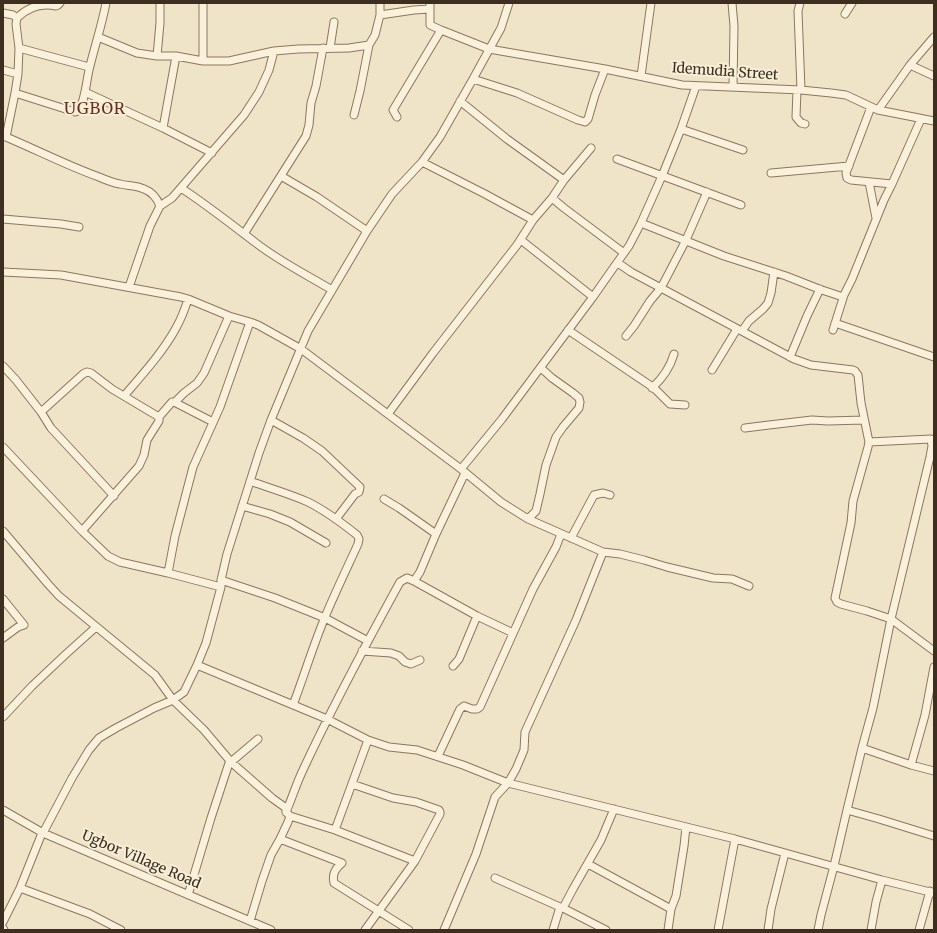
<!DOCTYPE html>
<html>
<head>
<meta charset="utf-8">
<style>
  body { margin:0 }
  #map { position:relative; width:937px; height:933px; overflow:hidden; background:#f0e4c8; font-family:Merriweather,serif }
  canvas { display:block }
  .frame { position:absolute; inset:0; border:4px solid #3d2e20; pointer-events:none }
</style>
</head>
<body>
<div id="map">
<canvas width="937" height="933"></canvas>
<div class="frame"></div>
</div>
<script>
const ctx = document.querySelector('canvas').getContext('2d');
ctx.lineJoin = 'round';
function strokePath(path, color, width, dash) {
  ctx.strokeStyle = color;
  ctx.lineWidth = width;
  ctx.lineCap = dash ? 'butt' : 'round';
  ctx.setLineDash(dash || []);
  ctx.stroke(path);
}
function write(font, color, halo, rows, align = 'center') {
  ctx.font = font + ' Merriweather,serif';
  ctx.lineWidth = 4;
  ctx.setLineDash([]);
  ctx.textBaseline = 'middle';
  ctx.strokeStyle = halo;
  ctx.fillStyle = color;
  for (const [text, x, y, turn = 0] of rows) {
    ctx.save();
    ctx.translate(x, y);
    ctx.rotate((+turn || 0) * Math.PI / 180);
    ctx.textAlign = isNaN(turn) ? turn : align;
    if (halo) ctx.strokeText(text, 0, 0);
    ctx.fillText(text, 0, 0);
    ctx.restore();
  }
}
const minor = new Path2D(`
  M203,3V61
  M430,3V25L441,30L489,49L605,69L682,85L801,90L831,93L846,95L878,110L934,121
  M732,3L734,26L733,87
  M800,3L798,11L801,90
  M3,13L13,15L17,18
  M845,14L852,3
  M380,15L414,10L430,9
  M98,37L137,53L157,56H176L203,61H229L274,51L298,49L349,48L369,45
  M934,37L910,65L934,76
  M19,48L89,67
  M330,48L334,22
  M157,56L160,23V3
  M3,70L18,74
  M641,76L651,3
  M473,79L517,93L578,120L585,122L588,119L595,95L605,69
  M797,90L796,117L801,123L805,124
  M85,92L163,128L212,153
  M15,93L75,112L78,111C86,100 86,80 90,66C95,45 102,25 106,3
  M460,101L507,139L564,180
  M878,110L910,65
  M354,115L360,91L369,45L375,35L380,15V3
  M397,117L393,110L441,30
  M163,128L176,56
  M681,129L743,150
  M3,136L6,137C37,150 68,166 99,177C106,180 113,183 120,184C128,186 136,185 144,189C152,192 157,198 160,206
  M6,137L15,93L18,74L19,48L16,24L17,18C28,7 41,3 56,6L58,5L60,3
  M617,159L741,205
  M422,162L485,194L533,220L552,198L564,208L624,253
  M771,173L849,166
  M281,176L317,197L367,231
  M869,182L876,218
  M892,184L921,119
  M181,188C207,205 231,224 256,243C279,261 307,275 332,290
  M552,198L564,180L591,148
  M3,219L61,224L79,227
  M641,223L724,256L786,276L819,289L843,297
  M244,234L306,136L309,125L311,103L316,86L323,48
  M521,240L593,297
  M618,263L631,272L794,359L811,365L853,370L855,371L858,375L861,403L869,442L868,447L853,501L851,523L835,598L837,602L841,604L867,611L891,619L934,651
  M3,272L61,275L181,297L188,299L229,316L250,322L258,325L301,349L461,469L501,502L528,519L603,552L620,554L644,560L667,567L713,578L732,579L749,586
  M129,287L150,226L160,206L172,198L244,115L259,92L269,70L274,51
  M835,323L934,357
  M568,330L654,388L670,404L685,405
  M833,330L844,295L852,279L884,200L892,184L851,180L847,178L846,173L871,107
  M742,331L749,321L763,309L768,303L771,293L774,272
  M626,336L634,326L650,301L661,288L686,240L707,192
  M790,357L807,316L820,289
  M3,366L16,380L41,412L51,428L114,496
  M712,370L737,329
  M652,388C663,378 670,368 674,354
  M124,396C142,375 163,352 176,328C181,319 185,309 188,299
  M175,402L184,393L197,383L204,373L229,316
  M41,412L83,374L87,372L91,373L112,389L159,417V421L147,440L144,455L139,466L82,531
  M388,414L433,353L517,245L533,220
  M159,417L172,402H174L213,422
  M271,420L303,438L322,451L360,487L359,492L355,494L336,519
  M745,428L769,425L812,420L828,421L864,420
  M3,447L82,531L108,556L120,562L168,573
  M461,469L502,419L593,297L614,267L629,246L641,223L662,176L681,129L696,86
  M250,481C269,488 290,494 308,502C326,511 342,523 357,535L359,539L358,544C347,568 335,593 325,617C313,646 304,676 293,705
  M384,499L399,508L436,534
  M242,506L270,514L290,522L326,543
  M528,519L536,511L540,494L546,465L556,437L563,427L579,408L580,402L579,398L573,393L552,378L541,368
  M3,531L48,584L59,596L155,675L173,700L204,730L231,762L272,798L286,808V812L290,816L288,822L280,839L271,855L262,881L250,921
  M571,538L594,495L603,493L610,495
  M221,580L275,598L325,618L368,641
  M414,581L420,572L436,534L465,473
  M221,587L168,573L175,536L193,467L220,407L250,322
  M3,599L24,625L18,627L3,638
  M362,651L391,653L399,656L405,662L411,664L420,660
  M197,665L327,719L368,740L389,747L417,750L463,765L508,783L735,839L882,880L934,893
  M453,666L459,659L477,616
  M3,717L32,686L66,654L96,627
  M862,748L911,765L934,771
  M438,756L460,709L464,706L472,709H477L480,707L533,589L556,547L561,534
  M231,762L258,739
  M911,765L925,715L934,667
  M352,784L393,798L416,802L439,810L440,812V814L415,861L365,930
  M3,810L43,833L271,930
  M847,810L879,819L934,836
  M286,812C292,798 296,785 302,772C332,707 366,644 400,582L407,578L414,581L477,616L513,633
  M290,816L335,830L415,861
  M335,830L368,740
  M43,833L72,778L89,750L99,738L116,728L154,708L173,700L184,692L197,665L206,643L221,587V580L227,554L259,453L271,420L308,331L367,231L392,194L422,162L440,137L473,79L501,28L509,3
  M280,839L342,863C335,869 332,874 334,883L409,930
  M588,864L671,909
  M495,878L560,907
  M20,888L90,914L121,930
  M188,895L211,818L230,760
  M563,908L606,930
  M3,922L20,888L42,833
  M3,928L4,930
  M444,930L476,854L495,797L508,783L516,769L524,750L525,732L576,620L603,552
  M553,930L560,907L563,908L573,889L601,840L614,809
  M668,930L671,909L676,896L684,846L686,827
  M718,930L735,839
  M768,930L771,909L785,853
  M818,930L821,915L834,866L847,810L862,748L873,708L891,619L930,457L932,446L931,439L869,442
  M871,930L876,902L882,880
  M919,930L930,891`);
const streetNames = [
  ["Idemudia Street",725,72,4],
  ["Ugbor Village Road",141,860,23]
];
const quarterNames = [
  ["UGBOR",95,109]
];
strokePath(minor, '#8d765c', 9);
strokePath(minor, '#faf1dc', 7);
write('14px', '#3d2e20', '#f7eed8', streetNames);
ctx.letterSpacing = '1px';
write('16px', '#6b2e1e', '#f7eed8', quarterNames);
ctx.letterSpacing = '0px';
</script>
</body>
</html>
